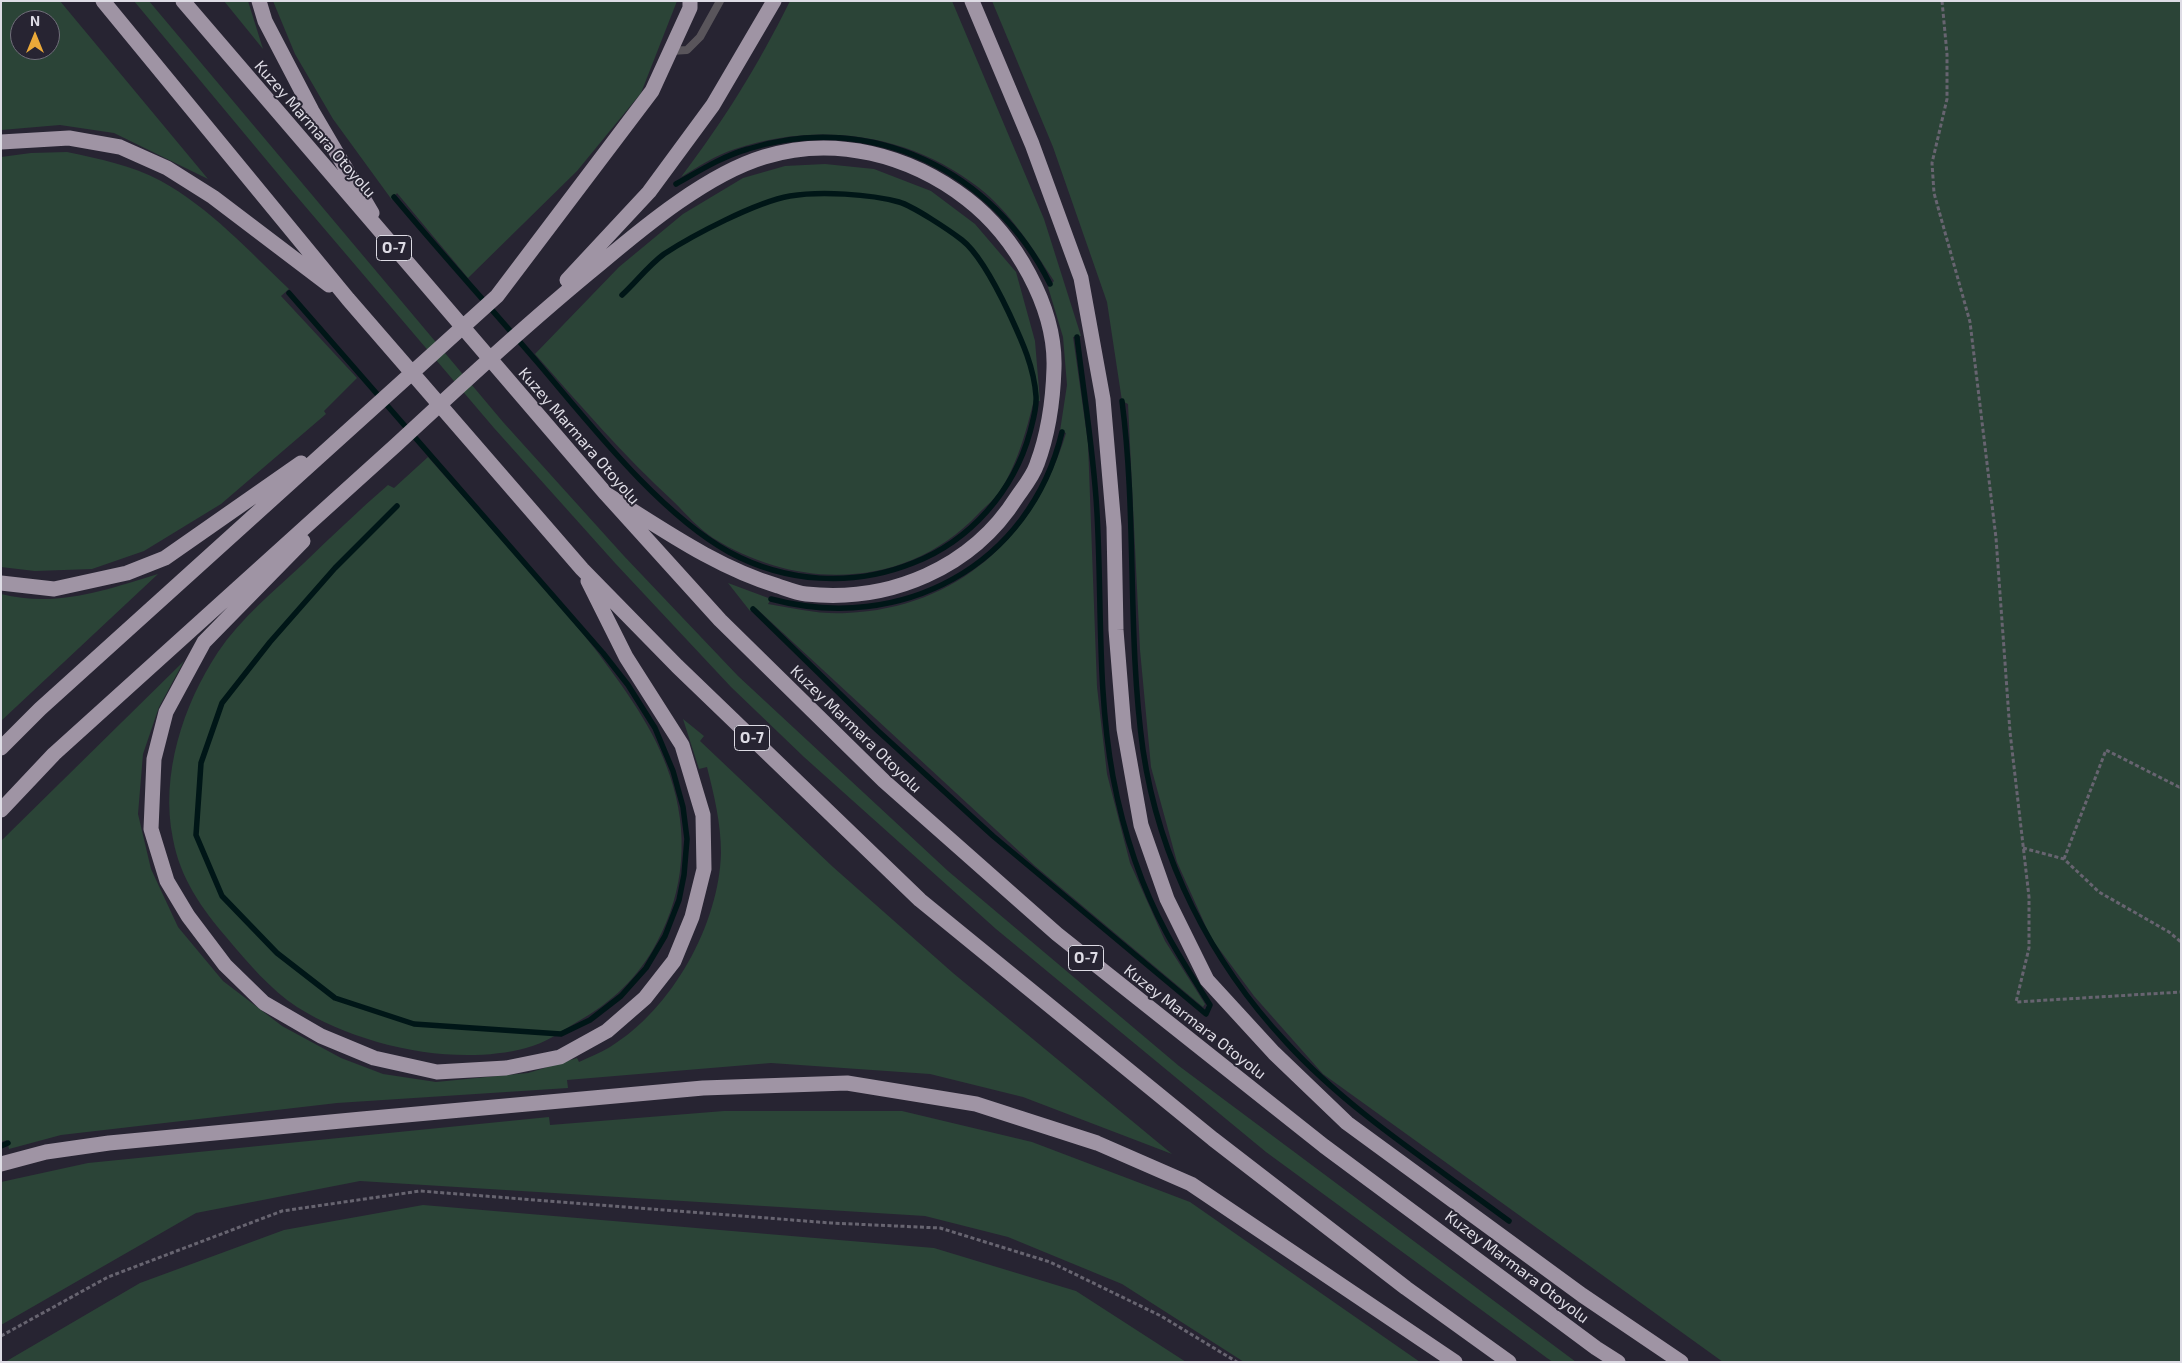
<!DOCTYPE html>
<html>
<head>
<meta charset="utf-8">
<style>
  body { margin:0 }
  #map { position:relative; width:2182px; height:1363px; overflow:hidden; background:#272432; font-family:"Exo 2",sans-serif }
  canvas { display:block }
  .frame { position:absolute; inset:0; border:2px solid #dedce5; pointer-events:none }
  .north { position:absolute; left:10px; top:10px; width:50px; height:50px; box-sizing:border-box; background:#272432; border:1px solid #706e7a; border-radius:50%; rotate:0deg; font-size:14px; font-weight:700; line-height:20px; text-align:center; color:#dedce5 }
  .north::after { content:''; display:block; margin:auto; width:18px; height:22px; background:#eba939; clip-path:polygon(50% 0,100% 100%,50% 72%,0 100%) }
</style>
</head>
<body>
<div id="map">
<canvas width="2182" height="1363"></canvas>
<div class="frame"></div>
<div class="north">N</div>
</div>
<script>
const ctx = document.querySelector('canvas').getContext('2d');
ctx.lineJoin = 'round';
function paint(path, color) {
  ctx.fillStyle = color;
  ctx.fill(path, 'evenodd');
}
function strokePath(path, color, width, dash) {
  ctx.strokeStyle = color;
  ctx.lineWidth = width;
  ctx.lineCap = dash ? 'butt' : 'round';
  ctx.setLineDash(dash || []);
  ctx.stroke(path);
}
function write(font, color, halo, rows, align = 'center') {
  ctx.font = font + ' "Exo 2",sans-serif';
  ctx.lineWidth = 4;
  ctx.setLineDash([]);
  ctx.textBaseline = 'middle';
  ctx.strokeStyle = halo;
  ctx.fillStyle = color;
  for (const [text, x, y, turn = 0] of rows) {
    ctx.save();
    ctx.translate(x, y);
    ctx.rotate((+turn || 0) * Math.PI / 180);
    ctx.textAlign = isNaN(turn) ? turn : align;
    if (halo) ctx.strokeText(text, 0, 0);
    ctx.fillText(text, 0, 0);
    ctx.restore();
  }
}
const green = new Path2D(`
  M1,1H60L208,179L114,133L60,125L1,130ZM20,20H50V50H20Z
  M134,1H149L503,422L624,556L738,676L948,871L1179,1066L1576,1362H1553L1547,1358L1266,1152L996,929L804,757L731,687L615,563L494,428L293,192Z
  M224,1H248L263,49Z
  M273,1H677L641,93L577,171L468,278L397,193L392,200L333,119L295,54Z
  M790,1H952L1044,219L1081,336L1073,337L1088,443L1097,687L1107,774L1130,863L1165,941L1205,1004L1203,1007L1035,866L756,608L750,611L728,583L771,599L768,604C793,608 821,615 847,613C958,608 1035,537 1066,433L1060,431L1067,385L1063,337L1048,287L1054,281C1032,247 1010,212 978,187C909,133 817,121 735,149C716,155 698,167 681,177C725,119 757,67 790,1Z
  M992,1H2181V1362H1723L1323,1074L1254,996L1211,938L1177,862L1151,767L1140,650L1128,404L1122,401L1107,302L1053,147Z
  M67,152C99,159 132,165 161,181C210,208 249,251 289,289L281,296L357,378L324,411L326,414L221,504L144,551L92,569L35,571L1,567V157L31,153Z
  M825,164L874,169L931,191L975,224L1016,272L1035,341L1040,401L1034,400C1026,432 1018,461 1002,488C996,498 986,506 979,513C907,590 798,591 713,538C699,529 686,514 674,502C624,456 580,405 535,354L619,267L683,214L743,178L785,166Z
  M428,457C484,521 543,582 595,649C624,688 655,729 670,776C689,832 685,890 657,942C639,977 611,1003 577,1022C560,1032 546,1043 526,1048C455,1067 359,1046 297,1007C270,989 248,963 227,938C202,909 180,878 173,839C160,775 183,705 218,652C241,618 274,591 304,563C331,537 359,510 388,485L394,488Z
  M158,574L1,721V594C56,608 106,590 158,574Z
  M184,661L159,707L143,754L138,814L151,869L178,927L223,981L282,1026L341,1058L383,1074L436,1082L528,1073L577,1058L579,1062C589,1057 600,1053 610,1047C672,1009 719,925 721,853C721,823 714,795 707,767L699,769L683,719L704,736L700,741L833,867L953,973L1172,1154L1023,1097L930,1074L771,1063L567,1080L568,1088L337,1103L61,1135L9,1149L7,1140L1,1142V841Z
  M724,1111H902L1032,1142L1190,1202L1420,1362H1244L1122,1284L1008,1237L925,1216L360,1181L196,1213L1,1325V1182L88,1163L549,1117L550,1125Z
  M423,1205L934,1248L1076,1291L1186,1362H5L140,1283L284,1230Z`);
const stream = new Path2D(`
  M676,184C699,171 723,156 748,149C871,110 994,171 1050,284
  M394,197C441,253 490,307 538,363C590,424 659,513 729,552C786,583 853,587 913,563C970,541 1014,491 1030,432C1033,420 1037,408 1036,396C1034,366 1021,339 1009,313C999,292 980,254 962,240C949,230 913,206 899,202C870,194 820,191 790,196C756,202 693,235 664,254C649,265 636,282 622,295
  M289,293L603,653L628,685L655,728L673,771L683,807L687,839L684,875L679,900L665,936L646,968L621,996L590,1020L561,1034L414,1024L335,998L277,953L222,896L196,835L201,763L222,703L270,642L335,568L397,506
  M1122,401C1137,517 1127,635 1143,750C1159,859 1211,962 1286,1042C1350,1112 1433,1164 1509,1221
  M771,599C901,634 1030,566 1062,432
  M753,609L877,730L993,836L1206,1014L1210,1005C1195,981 1180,958 1167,934C1141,886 1123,830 1113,777C1097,690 1102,601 1097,513C1094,454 1084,396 1077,337
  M1,1146L8,1143`);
const path = new Path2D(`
  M1942,1L1947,54V99L1932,163L1934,193L1970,322L1996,538L2010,732L2029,897V948L2016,1002L2181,992
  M2023,848L2064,859L2099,892L2169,932L2181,942
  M2064,859L2106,750L2179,787L2181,786
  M1,1336L108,1277L282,1211L420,1191L831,1223L940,1228L1050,1262L1161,1316L1237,1362`);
const lane = new Path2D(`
  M671,51L687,50L700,37L720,1`);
const highway = new Path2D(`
  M103,1L348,299L582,569L677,666L920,900L1213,1139L1406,1288L1509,1362
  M183,1L606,494L720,620L884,781L1057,934L1324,1146L1596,1348L1618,1362
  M259,1L265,21L312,111L372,213
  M972,1L1032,144L1081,278L1103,399L1114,527L1116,630L1124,729L1141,825L1167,899L1207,980L1274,1053L1347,1123L1582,1295L1681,1362
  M1,142L69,138L120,147L167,168L213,197L329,285
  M567,280L649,192L713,105L774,1
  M303,541L204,642L166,712L154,759L151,829L167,881L188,916L225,965L264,1003L321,1036L374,1058L437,1072L506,1068L560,1057L607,1031L645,998L674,961L692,917L704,869L703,815L682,745L626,657L588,581
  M1,583L54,589L127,573L165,558L301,463
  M1,748L40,709L497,296L652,91L690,8V1
  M1,810L54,754C168,651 282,548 396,445C463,383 530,321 601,263C646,225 708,174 764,157C835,135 910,155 967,199C1015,236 1056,307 1054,368C1053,402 1049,432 1037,464C1033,476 1024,487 1017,497C972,568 890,603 806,594C797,593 787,589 778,586C715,567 661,528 606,494
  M1,1164L46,1152L109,1143L362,1119L703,1088L847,1083L976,1104L1097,1143L1191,1184L1455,1362`);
const shields = [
  [394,248,35],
  [752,738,35],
  [1086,958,35]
];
const shieldNames = [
  ["O-7",394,248],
  ["O-7",752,738],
  ["O-7",1086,958]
];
const streetNames = [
  ["Kuzey Marmara Otoyolu",315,129,49],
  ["Kuzey Marmara Otoyolu",579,436,49],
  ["Kuzey Marmara Otoyolu",856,729,44],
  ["Kuzey Marmara Otoyolu",1195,1022,38],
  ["Kuzey Marmara Otoyolu",1517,1267,37]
];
paint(green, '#2b4437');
strokePath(stream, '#001617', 5.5);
strokePath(path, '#676470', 3, [4, 2.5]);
strokePath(lane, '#59555b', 8);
strokePath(highway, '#9f94a4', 15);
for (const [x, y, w] of shields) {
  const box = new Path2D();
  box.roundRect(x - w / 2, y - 12.5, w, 25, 4);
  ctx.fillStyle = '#272432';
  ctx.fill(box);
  strokePath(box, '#dedce5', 1);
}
write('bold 15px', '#dedce5', null, shieldNames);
write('16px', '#dedce5', '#272432', streetNames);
</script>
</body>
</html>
